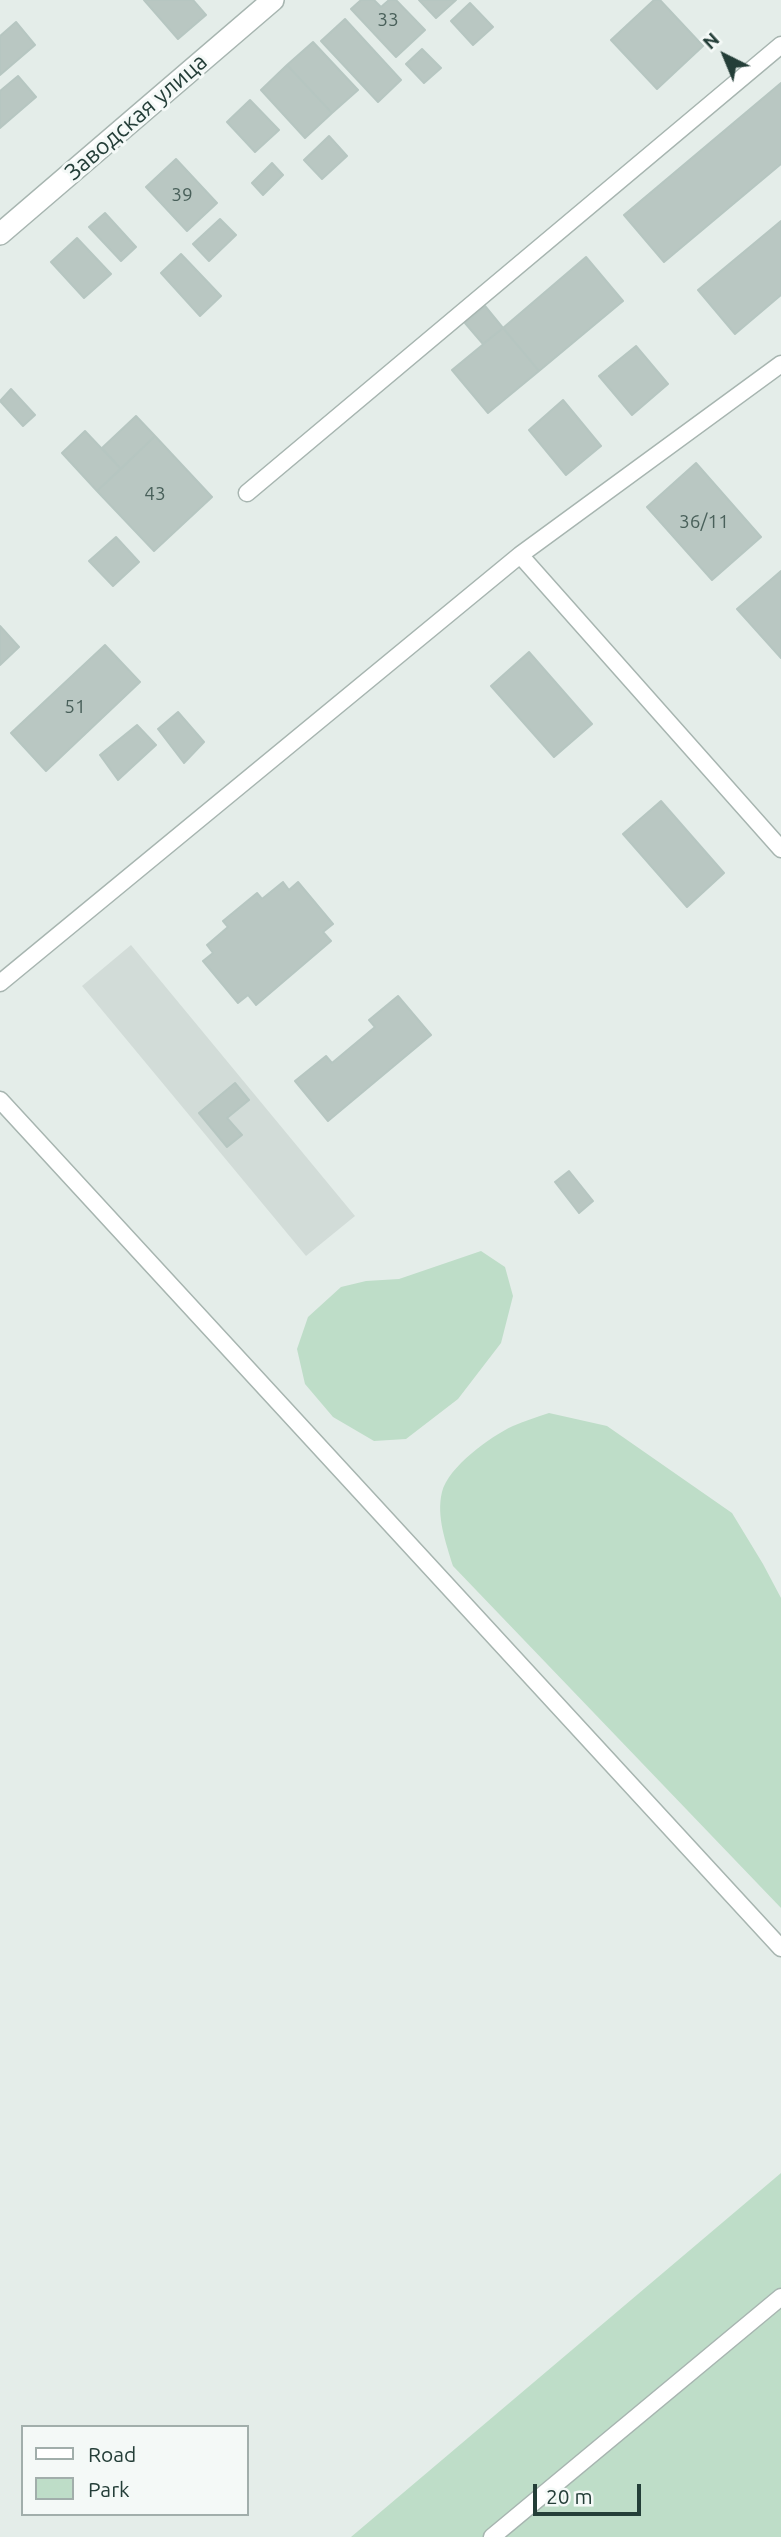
<!DOCTYPE html>
<html>
<head>
<meta charset="utf-8">
<style>
  body { margin:0 }
  #map { position:relative; width:781px; height:2537px; overflow:hidden; background:#e4ede9; font-family:Ubuntu,sans-serif }
  canvas { display:block }
  .legend { position:absolute; left:21px; top:2425px; width:228px; height:91px; box-sizing:border-box; background:#f4f9f7; border:2px solid #a1aeab; margin:0; padding:9px 12px; list-style:none; font-size:21px; color:#243e38 }
  .legend li { display:flex; align-items:center; gap:14px; height:35px }
  .legend b { width:35px; border:2px solid #a1aeab }
  .north { position:absolute; left:690px; top:21px; width:70px; height:70px; -webkit-text-stroke:5px #f4f9f7; paint-order:stroke; rotate:317deg; font-size:19px; font-weight:700; line-height:28px; text-align:center; color:#243e38 }
  .north::after { content:''; display:block; margin:auto; width:24px; height:32px; background:#243e38; clip-path:polygon(50% 0,100% 100%,50% 72%,0 100%) }
  .scale { position:absolute; left:533px; top:2484px; width:108px; height:32px; box-sizing:border-box; border:4px solid #243e38; border-top:0; padding-left:9px; font-size:21px; line-height:24px; white-space:nowrap; color:#243e38; -webkit-text-stroke:5px #f4f9f7; paint-order:stroke }
</style>
</head>
<body>
<div id="map">
<canvas width="781" height="2537"></canvas>
<ul class="legend">
<li><b style="height:9px;background:#fff"></b>Road</li>
<li><b style="height:19px;background:#beddc8"></b>Park</li>
</ul>
<div class="north">N</div>
<div class="scale">20 m</div>
</div>
<script>
const ctx = document.querySelector('canvas').getContext('2d');
ctx.lineJoin = 'round';
function paint(path, color) {
  ctx.fillStyle = color;
  ctx.fill(path, 'evenodd');
}
function strokePath(path, color, width, dash) {
  ctx.strokeStyle = color;
  ctx.lineWidth = width;
  ctx.lineCap = dash ? 'butt' : 'round';
  ctx.setLineDash(dash || []);
  ctx.stroke(path);
}
function write(font, color, halo, rows, align = 'center') {
  ctx.font = font + ' Ubuntu,sans-serif';
  ctx.lineWidth = 6;
  ctx.setLineDash([]);
  ctx.textBaseline = 'middle';
  ctx.strokeStyle = halo;
  ctx.fillStyle = color;
  for (const [text, x, y, turn = 0] of rows) {
    ctx.save();
    ctx.translate(x, y);
    ctx.rotate((+turn || 0) * Math.PI / 180);
    ctx.textAlign = isNaN(turn) ? turn : align;
    if (halo) ctx.strokeText(text, 0, 0);
    ctx.fillText(text, 0, 0);
    ctx.restore();
  }
}
const built = new Path2D(`
  M131,945L355,1216L306,1256L82,986Z`);
const green = new Path2D(`
  M481,1251L505,1267L513,1296L501,1343L458,1399L406,1439L374,1441L333,1417L305,1384L297,1349L308,1317L341,1287L366,1281L399,1279Z
  M549,1413L607,1426L732,1513L763,1564L781,1598V1908L453,1566C446,1543 436,1516 442,1492C448,1467 491,1436 513,1426C524,1421 537,1417 549,1413Z
  M781,2173V2537H351Z`);
const building = new Path2D(`
  M144,0H193L206,15L178,39Z
  M361,0H374L381,7L389,0H396L425,30L396,57L351,9Z
  M419,0H456L436,18Z
  M654,0H660L703,46L657,89L611,40Z
  M470,3L493,27L473,45L451,21Z
  M345,19L401,80L378,102L321,41Z
  M16,22L35,45L0,75V36Z
  M313,42L358,90L332,113L287,65Z
  M422,49L441,68L424,83L406,64Z
  M287,65L332,113L305,138L261,90Z
  M18,76L36,97L0,128V91Z
  M781,83V164L664,262L624,215Z
  M250,100L279,130L255,152L227,122Z
  M329,136L347,156L322,179L304,160Z
  M176,159L217,203L187,231L146,187Z
  M272,163L283,175L263,195L252,183Z
  M105,213L136,247L121,261L89,227Z
  M220,219L236,235L209,261L193,244Z
  M781,221V295L735,334L698,290Z
  M77,238L111,274L84,298L51,262Z
  M181,254L221,296L200,316L161,273Z
  M586,257L623,301L539,371L503,328Z
  M485,306L503,328L483,344L465,323Z
  M503,328L539,371L488,413L452,370Z
  M636,346L668,384L632,415L599,376Z
  M11,389L35,415L23,426L0,401Z
  M563,400L601,446L566,475L529,430Z
  M136,416L155,436L121,469L102,448Z
  M85,431L121,469L97,491L62,453Z
  M155,436L212,497L154,551L97,491Z
  M696,463L761,537L712,580L647,507Z
  M116,537L139,562L113,586L89,561Z
  M781,571V658L737,609Z
  M0,626L19,647L0,665Z
  M105,645L140,682L46,771L11,733Z
  M529,652L592,724L554,757L491,686Z
  M178,712L204,742L184,763L158,729Z
  M137,725L156,745L118,780L100,755Z
  M661,801L724,873L687,907L623,834Z
  M283,882L289,890L298,882L333,924L323,932L331,941L256,1005L248,995L238,1003L203,961L213,953L207,945L228,927L223,921L257,893L262,899Z
  M398,996L431,1035L328,1121L295,1081L326,1056L332,1063L375,1027L369,1020Z
  M235,1083L249,1100L227,1118L242,1135L227,1147L199,1113Z
  M569,1171L593,1201L579,1213L555,1182Z`);
const lane = new Path2D(`
  M247,493L781,45
  M520,555L781,849
  M0,983L520,555L781,364
  M0,1100L781,1948
  M492,2537L781,2297`);
const street = new Path2D(`
  M0,234L273,0`);
const numberNames = [
  ["33",388,20],
  ["39",182,195],
  ["43",155,494],
  ["36/11",704,522],
  ["51",75,707]
];
const streetNames = [
  ["Заводская улица",136,117,-41]
];
paint(built, '#d2dcd8');
paint(green, '#beddc8');
paint(building, '#b9c7c2');
strokePath(building, '#b6c6c1', 2);
strokePath(lane, '#a7b5b0', 19);
strokePath(street, '#a7b5b0', 24);
strokePath(lane, '#fff', 16);
strokePath(street, '#fff', 21);
write('19px', '#49605a', null, numberNames);
write('23px', '#243e38', '#f4f9f7', streetNames);
</script>
</body>
</html>
